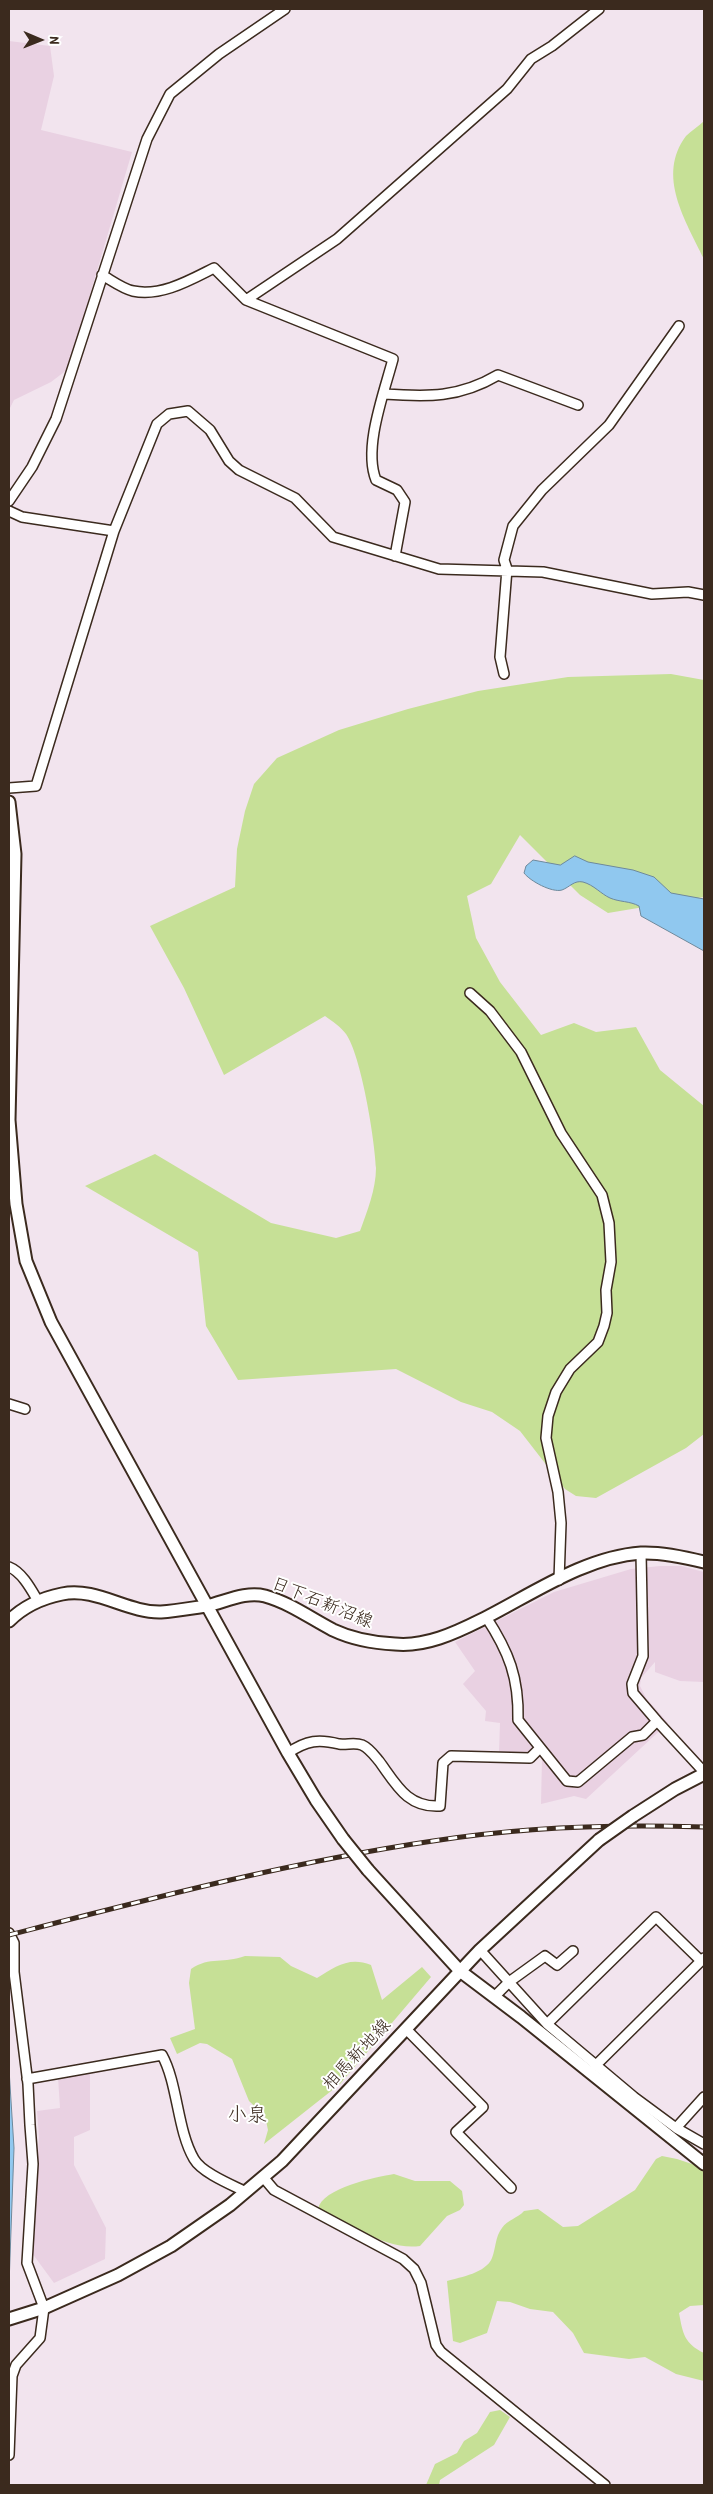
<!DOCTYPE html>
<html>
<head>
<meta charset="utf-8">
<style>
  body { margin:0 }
  #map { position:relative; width:713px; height:2494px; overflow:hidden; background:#f2e4ee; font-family:"Patrick Hand",sans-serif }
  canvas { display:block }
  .frame { position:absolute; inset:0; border:10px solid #3b2a1e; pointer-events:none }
  .north { position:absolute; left:15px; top:15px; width:50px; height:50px; -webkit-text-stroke:4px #fff; paint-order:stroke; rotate:91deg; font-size:14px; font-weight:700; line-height:20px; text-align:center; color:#3b2a1e }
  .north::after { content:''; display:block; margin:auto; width:18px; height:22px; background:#3b2a1e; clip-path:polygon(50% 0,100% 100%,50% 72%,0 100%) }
</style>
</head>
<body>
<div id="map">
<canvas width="713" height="2494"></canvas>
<div class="frame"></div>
<div class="north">N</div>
</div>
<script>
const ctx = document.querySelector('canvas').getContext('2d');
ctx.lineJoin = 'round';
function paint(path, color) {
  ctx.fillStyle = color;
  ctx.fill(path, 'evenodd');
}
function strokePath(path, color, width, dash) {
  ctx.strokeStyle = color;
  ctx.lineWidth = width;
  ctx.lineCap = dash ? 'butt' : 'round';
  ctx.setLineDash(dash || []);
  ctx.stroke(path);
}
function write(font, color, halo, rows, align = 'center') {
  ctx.font = font + ' "Patrick Hand","Klee One",sans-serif';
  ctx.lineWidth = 4;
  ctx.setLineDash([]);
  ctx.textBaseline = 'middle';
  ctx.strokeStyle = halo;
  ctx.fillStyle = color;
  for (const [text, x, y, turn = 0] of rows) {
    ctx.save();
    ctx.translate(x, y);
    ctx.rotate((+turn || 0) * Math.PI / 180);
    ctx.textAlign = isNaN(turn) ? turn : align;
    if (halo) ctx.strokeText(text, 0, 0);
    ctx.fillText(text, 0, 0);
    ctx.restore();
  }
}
const built = new Path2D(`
  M9,41L50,46L54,76L41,130L132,152L68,369L51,382L14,400L9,410Z
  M660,1566H681L704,1572V1682L680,1681L655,1672V1662L641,1678L640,1686L646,1698L668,1723L586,1799L574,1796L541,1804L542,1758L534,1747L528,1755L499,1753L500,1723L485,1721L486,1711L463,1684L475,1671L455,1642L554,1592L631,1569Z
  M90,2070V2130L74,2137V2165L106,2228L105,2259L54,2283L32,2253L39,2137L37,2111L60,2108L58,2077Z`);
const green = new Path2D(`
  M704,121V259C686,221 656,176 686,136C691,131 699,126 704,121Z
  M671,674L704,680V897L608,913L580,895L520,835L491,884L467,896L476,938L500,982L541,1035L574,1023L596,1032L636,1027L660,1070L704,1106V1434L686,1448L596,1498L576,1496L565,1489L520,1431L492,1412L461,1402L396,1369L238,1380L206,1326L198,1252L85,1186L155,1154L271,1223L336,1238L360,1231C367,1212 376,1189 376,1168C375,1140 361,1055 346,1034C341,1027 332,1021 325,1016L224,1075L184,988L150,926L235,887L237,849L245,811L254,784L277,758L339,730L408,709L478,691L568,677Z
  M245,1956L280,1957L291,1966L317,1978C335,1967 349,1956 371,1965L382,2000L422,1967L431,1977L340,2084L264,2144L268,2130L265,2116L249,2101L232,2059L207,2044L200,2043L177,2054L170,2038L195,2029L189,1983L191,1969C210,1956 224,1964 245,1956Z
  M662,2156L677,2159L704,2168V2305L690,2306L679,2313C683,2334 684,2343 704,2353V2381L676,2374L645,2357L629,2359L584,2353L573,2333L553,2312L530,2309L510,2302L497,2301L487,2333L460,2343L453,2341L447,2281C461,2277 486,2273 492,2258C496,2248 495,2237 502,2228C507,2220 518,2218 524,2211L538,2209L563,2227L578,2226L635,2190L656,2159Z
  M394,2174L415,2181H450L462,2191L464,2205L460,2210L447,2216L420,2246C387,2251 348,2223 318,2209C322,2188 376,2177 394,2174Z
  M500,2410L510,2417L494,2445L440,2480L439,2485H426L435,2464L457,2453L464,2441L477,2433L490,2412Z`);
const water = new Path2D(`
  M575,856L588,862L633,870L654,877L671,893L704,899V951L641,916L639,906C630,901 619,902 610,898C601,894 594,885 583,882C574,880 570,887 562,890C552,893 530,881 524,873L526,866L533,860L560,865Z
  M9,2069L14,2148L9,2285Z`);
const street = new Path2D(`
  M102,275C111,280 123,289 133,291C161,297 190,280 214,268L246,300L393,359C384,393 363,448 376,480L397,490L405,502L395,556
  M246,300L337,239L507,89L531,59L552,46L599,9
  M384,394C428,397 459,398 498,375L578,405
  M9,501L32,467L56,419L147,139L170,94L219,54L285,9
  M9,511L22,517L114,531
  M504,674L500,657L507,569L504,560L513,526L542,490L609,425L679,326
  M9,788L36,786L114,531L157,424L169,414L188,411L210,430L229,461L239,470L295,498L333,537L439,569L543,572L652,594L688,592L704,595
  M470,993L490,1011L521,1052L561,1133L602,1195L609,1223L611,1262L606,1290L607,1313L604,1326L598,1342L570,1369L556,1392L548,1416L546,1438L558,1492L561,1523L559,1580
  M9,1404L25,1409
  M641,1553L643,1656L632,1684L633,1693L657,1721
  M9,1567C22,1572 31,1589 38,1601
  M486,1617C509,1652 519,1678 518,1720L567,1781L578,1782L632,1737L643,1735L657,1721L704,1772
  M288,1753C307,1740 319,1739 339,1744C347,1745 355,1742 362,1745C369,1748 374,1755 379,1761C396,1784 407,1808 440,1806L443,1763L451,1756L530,1758L539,1749
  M9,1933L14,1943V1972L28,2084L30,2125L33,2164L27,2263L44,2308L40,2338L16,2365L12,2376L9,2455
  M480,1950L547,2024L634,2097L676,2128L704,2144
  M494,1997L509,1982L545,1956L557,1965L573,1951
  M547,2024L656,1917L700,1960
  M406,2029L483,2107L456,2132L511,2188
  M595,2066L704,1958
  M27,2079L162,2055C178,2084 177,2130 194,2159C202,2173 232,2185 246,2192
  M676,2128L704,2097
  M263,2177L274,2190L403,2259L414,2269L421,2283L436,2345L441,2352L605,2485`);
const secondary = new Path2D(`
  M9,802L15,854L9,1120L16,1204L26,1261L51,1322L288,1753L316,1800L343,1839
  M9,1621C23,1607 42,1598 62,1594C97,1587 127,1613 161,1612C176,1611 192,1608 206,1606C225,1602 245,1591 265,1596C290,1603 310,1618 333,1630C352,1639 374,1643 395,1644C425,1647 455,1633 481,1620C531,1595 584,1557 641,1553C662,1552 684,1557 704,1562
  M633,1816L675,1789L704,1774
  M368,1870L460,1971L521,2017L704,2164
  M9,2319L44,2308L118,2275L171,2246L230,2205L282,2161L480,1950L599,1840`);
const rail = new Path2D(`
  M9,1935C149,1899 290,1862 433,1841C521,1827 615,1824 704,1827`);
const secondaryBridge = new Path2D(`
  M343,1839L368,1870
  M599,1840L633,1816`);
const streetNames = [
  ["日下石新沼線",322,1603,22],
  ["相馬新地線",357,2055,-47]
];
const quarterNames = [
  ["小泉",247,2116]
];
paint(built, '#e9d1e2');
paint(green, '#c6e096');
paint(water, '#90c8ef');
strokePath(water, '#6e899b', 1);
strokePath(street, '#3b2a1e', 12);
strokePath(secondary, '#3b2a1e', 15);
strokePath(street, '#fff', 9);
strokePath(secondary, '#fff', 11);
strokePath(rail, '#3b2a1e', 5);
strokePath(rail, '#fff', 3, [9]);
strokePath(secondaryBridge, '#3b2a1e', 15, []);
strokePath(secondaryBridge, '#fff', 11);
write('18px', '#3b2a1e', '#fff', streetNames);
write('20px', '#3b2a1e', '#fff', quarterNames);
</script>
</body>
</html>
